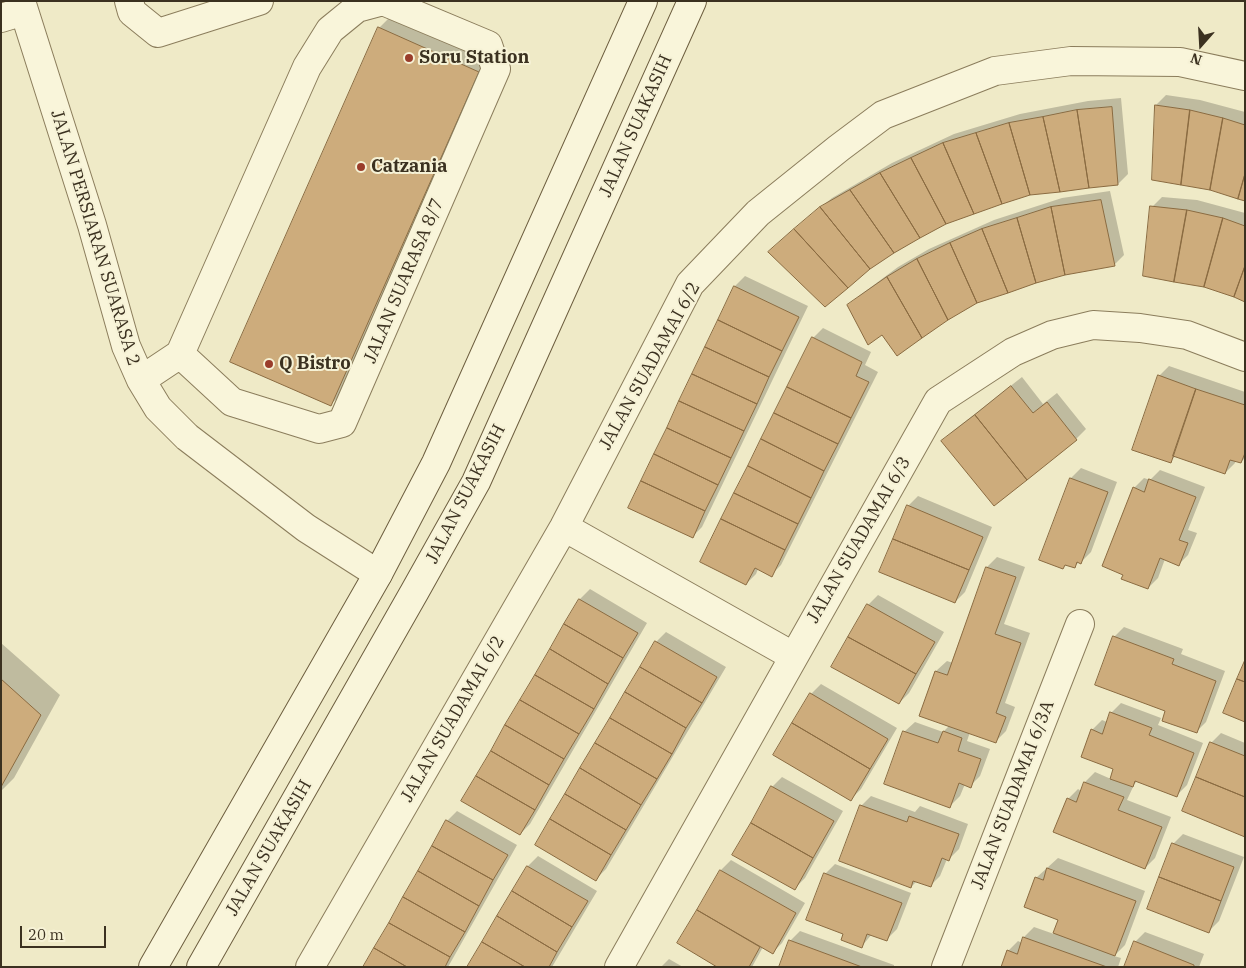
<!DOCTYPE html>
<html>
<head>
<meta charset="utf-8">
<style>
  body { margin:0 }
  #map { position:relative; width:1246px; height:968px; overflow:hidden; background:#efeac7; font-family:"IBM Plex Serif",serif }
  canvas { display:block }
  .frame { position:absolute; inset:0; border:2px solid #3b3120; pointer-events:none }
  .north { position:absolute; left:1176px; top:20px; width:50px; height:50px; -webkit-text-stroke:4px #f6f2d6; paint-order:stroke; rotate:199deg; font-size:14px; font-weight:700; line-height:20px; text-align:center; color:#3b3120 }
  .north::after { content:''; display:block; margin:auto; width:18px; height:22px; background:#3b3120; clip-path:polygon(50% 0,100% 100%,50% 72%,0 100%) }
  .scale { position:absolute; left:20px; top:926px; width:86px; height:22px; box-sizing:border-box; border:2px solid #3b3120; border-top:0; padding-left:6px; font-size:15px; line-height:18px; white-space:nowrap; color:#3b3120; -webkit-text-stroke:4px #f6f2d6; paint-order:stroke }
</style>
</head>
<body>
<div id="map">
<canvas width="1246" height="968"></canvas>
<div class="frame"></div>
<div class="north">N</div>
<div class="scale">20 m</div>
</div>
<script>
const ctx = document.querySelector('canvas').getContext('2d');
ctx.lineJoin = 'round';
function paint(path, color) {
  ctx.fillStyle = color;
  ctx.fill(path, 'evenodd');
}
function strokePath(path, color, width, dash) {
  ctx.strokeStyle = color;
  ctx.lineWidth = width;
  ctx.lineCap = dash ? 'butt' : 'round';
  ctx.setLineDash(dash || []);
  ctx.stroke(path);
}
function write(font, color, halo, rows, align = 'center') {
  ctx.font = font + ' "IBM Plex Serif",serif';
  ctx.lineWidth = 4;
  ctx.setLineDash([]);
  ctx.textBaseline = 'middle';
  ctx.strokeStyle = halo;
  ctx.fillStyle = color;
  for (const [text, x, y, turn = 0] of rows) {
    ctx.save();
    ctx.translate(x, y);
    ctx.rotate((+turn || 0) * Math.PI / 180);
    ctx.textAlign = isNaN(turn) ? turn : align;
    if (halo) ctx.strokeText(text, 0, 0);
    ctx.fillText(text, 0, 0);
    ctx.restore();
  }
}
const shadow = new Path2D(`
  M394,13L493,57L346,390L331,404L232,361L379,28Z
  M1166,95L1200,100L1245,112V200L1156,105Z
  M1121,98L1128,174L1118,184L1030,194L779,242L832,198L892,163L954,134L1020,114L1088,101Z
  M1110,191L1124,255L1114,265L1064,274L883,333L849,306L859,296L898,267L929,249L994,220L1062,198Z
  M1162,197L1197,200L1245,213V300L1152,207Z
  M745,276L808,306L702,527L692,537L630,507L735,286Z
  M823,328L871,352L865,365L878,372L781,565L771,575L758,569L756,574L746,584L813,338Z
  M1169,366L1245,392V458L1241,462L1236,460L1235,463L1225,473L1176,456L1170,461L1159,376Z
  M1022,377L1043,404L1057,393L1086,429L1076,439L994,504L943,441L953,431Z
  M1081,468L1117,482L1091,552L1081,562H1079L1074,567L1066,564L1063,567L1071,478Z
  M1160,470L1205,487L1188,530L1197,533L1188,555L1178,565L1165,559L1158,578L1148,588L1134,488L1144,478L1150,480Z
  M918,496L992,527L965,592L955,602L908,506Z
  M997,557L1025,567L1004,624L1030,633L1005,703L1015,707L1006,731L996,741L970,732L967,741L990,749L980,776L970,786L965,784L960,796L950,806L904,732L915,722L943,732L950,725L921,715L936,671L947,661L953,663L987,567Z
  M590,589L647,623L530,824L520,834L463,801L580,599Z
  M878,595L944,632L909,693L899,703L868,605Z
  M1124,627L1183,649L1181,654L1225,671L1206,722L1196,732L1167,710L1114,637Z
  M666,632L726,667L606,869L596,879L656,642Z
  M1,643L60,695L14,778L1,791Z
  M821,684L897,728L861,789L851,799L811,694Z
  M1121,703L1161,718L1158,725L1203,743L1187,785L1177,795L1138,780L1132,787H1133L1127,800L1171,817L1155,858L1145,868L1068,799L1078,789L1081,791L1085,782L1095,772L1111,779L1115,768L1092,730L1102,720L1107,722L1111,713Z
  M1221,733L1245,743V836L1211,743Z
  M782,777L843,811L805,878L795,888L734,854L772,787Z
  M871,796L915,812L920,806L968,824L959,849L949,859H947L940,876L930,886L917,881L911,887L861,806Z
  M457,811L517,845L448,967H365L447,821Z
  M1183,834L1244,857L1219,921L1209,931L1173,844Z
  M538,856L597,891L552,967H469L528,866Z
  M1058,858L1145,891L1125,945L1114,956L1121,958L1118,967H1003L1008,951L1018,941L1022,943L1024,937L1034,927L1054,934L1060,920L1036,878Z
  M731,860L805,903L782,943L772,953L763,947L752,967H719L679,943L721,870Z
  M835,864L911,893L897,929L887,939L872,934L862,946L825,874Z
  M800,931L894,965V967H780L790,941Z
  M1145,932L1204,954L1199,967H1126L1135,942Z
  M669,959L683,967H661Z`);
const building = new Path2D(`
  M378,27L479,72L331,406L230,362Z
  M1155,105L1190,110L1181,185L1152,180Z
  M1112,107L1118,185L1089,188L1077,110Z
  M1077,110L1089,188L1060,192L1043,117Z
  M1190,110L1223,118L1210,190L1181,185Z
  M1043,117L1060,192L1030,195L1009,123Z
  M1223,118L1245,125V174L1238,199L1210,190Z
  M1009,123L1030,195L1002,204L976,133Z
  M976,133L1002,204L974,214L943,143Z
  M943,143L974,214L946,224L911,158Z
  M911,158L946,224L920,238L880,173Z
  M880,173L920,238L894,253L850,190Z
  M1245,174V201L1238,199Z
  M850,190L894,253L870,269L820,207Z
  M1101,200L1115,266L1065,275L1051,207Z
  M1150,206L1187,210L1174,282L1143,276Z
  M820,207L870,269L848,288L794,229Z
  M1051,207L1065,275L1036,283L1017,218Z
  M1187,210L1223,218L1204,287L1174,282Z
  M1017,218L1036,283L1008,293L982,229Z
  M1223,218L1245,226V266L1234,297L1204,287Z
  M794,229L848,288L825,307L768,252Z
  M982,229L1008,293L977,303L950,243Z
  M950,243L977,303L948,320L917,259Z
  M917,259L948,320L922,338L887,277Z
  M1245,266V302L1234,297Z
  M887,277L922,338L897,356L882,335L868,345L847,305Z
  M734,286L799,317L782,351L718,320Z
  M718,320L782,351L769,377L705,347Z
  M812,337L862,362L856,376L869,382L851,418L787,387Z
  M705,347L769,377L757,404L692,374Z
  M692,374L757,404L744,431L679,401Z
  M1158,375L1196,389L1171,463L1132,450Z
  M1011,386L1033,413L1047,402L1077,440L1027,480L975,415Z
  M787,387L851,418L838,444L774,413Z
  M1196,389L1245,405V453L1241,463L1230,460L1225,474L1173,456Z
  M679,401L744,431L731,458L667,428Z
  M774,413L838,444L824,471L761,439Z
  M975,415L1027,480L994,506L941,441Z
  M667,428L731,458L718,485L654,454Z
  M761,439L824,471L811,498L748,466Z
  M654,454L718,485L705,511L641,481Z
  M748,466L811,498L798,524L734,493Z
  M1070,478L1108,492L1081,564L1077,562L1075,568L1065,565L1063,569L1039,560Z
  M1149,479L1196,497L1179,540L1188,543L1179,566L1160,558L1148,589L1121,579L1123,575L1102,566L1133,487L1144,492Z
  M641,481L705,511L693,538L628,508Z
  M734,493L798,524L785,550L721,519Z
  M907,505L983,537L969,570L893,539Z
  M721,519L785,550L772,577L755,568L746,585L700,562Z
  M893,539L969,570L955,603L879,572Z
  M986,567L1016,577L995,634L1021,643L996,713L1006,717L996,743L919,716L935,671L947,675Z
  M579,599L638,633L623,658L564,624Z
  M867,604L935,642L916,674L848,637Z
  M564,624L623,658L608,684L550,649Z
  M1113,636L1174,659L1172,664L1216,681L1197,733L1162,721L1165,711L1095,685Z
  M848,637L916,674L899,704L831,667Z
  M655,641L717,677L702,703L640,667Z
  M550,649L608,684L594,709L535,675Z
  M1245,660V682L1237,679Z
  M640,667L702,703L686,728L625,692Z
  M535,675L594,709L579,734L520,700Z
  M1,679L41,715L1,787Z
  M1237,679L1245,682V722L1223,713Z
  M625,692L686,728L672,754L610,718Z
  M810,693L888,739L870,769L792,723Z
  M520,700L579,734L564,759L505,725Z
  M1110,712L1152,728L1149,735L1194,753L1177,797L1135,781L1133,787L1110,779L1113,769L1081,757L1091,729L1102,734Z
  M610,718L672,754L657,779L595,743Z
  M792,723L870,769L851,801L773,755Z
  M505,725L564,759L549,785L491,751Z
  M903,731L938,743L943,731L962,738L958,751L981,759L971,788L959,783L950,808L884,784Z
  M1210,742L1245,756V797L1196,777Z
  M595,743L657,779L641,805L580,768Z
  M491,751L549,785L535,810L476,776Z
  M580,768L641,805L626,830L565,794Z
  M476,776L535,810L520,835L461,801Z
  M1196,777L1245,797V837L1182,811Z
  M1084,782L1124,797L1118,810L1162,827L1145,869L1053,832L1067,798L1076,802Z
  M771,786L834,821L813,858L751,823Z
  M565,794L626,830L611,855L550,819Z
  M860,805L907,822L909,816L959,834L949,861L942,858L931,887L913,881L911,888L839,861Z
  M550,819L611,855L596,881L535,845Z
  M446,820L508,855L493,880L432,846Z
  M751,823L813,858L795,890L732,855Z
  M1172,843L1234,867L1221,901L1159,877Z
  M432,846L493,880L479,906L418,871Z
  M527,866L588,901L572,927L512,891Z
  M1047,868L1136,901L1115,956L1053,933L1058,920L1024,907L1035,877L1043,880Z
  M720,870L796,913L773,954L697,910Z
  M418,871L479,906L465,932L403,897Z
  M824,873L902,903L887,941L867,934L862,948L841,940L843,934L806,920Z
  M1159,877L1221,901L1209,933L1147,909Z
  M512,891L572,927L557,952L497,916Z
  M403,897L465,932L450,957L389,923Z
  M697,910L760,947L749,967H717L677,943Z
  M497,916L557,952L549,967H525L482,942Z
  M389,923L450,957L445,967H407L374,948Z
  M1023,937L1107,967H1001L1007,950L1017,954Z
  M789,940L862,967H779Z
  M1134,941L1194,965V967H1124Z
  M482,942L525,967H467Z
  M374,948L407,967H363Z`);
const street = new Path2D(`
  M21,1L92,225L126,346L141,380L158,408L187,437L306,528L378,574
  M129,1L132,12L158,33L259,1
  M1,18L24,11
  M141,380L180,354L307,67L330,30L357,8L383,1L488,45L496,69L342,423L319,429L232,402L180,354
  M564,527L793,656
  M310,967L564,527L690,284L758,213L839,148L883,115L995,71L1071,61L1180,62L1245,76
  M619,967L938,401L1013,352L1052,335L1093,325L1140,328L1187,335L1245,357
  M946,967L1080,624`);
const secondary = new Path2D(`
  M153,967L378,574L436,463L643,1
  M201,967L415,591L476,482L692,1`);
const markers = [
  [409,58,5,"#9a3d2b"],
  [361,167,5,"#9a3d2b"],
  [269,364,5,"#9a3d2b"]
];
const poiNames = [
  ["Soru Station",419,58],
  ["Catzania",371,167],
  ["Q Bistro",279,364]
];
const streetNames = [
  ["JALAN SUAKASIH",636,126,-66],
  ["JALAN PERSIARAN SUARASA 2",95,238,73],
  ["JALAN SUARASA 8/7",404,281,-67],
  ["JALAN SUADAMAI 6/2",650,366,-61],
  ["JALAN SUAKASIH",466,494,-63],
  ["JALAN SUADAMAI 6/3",859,540,-60],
  ["JALAN SUADAMAI 6/2",453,719,-60],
  ["JALAN SUADAMAI 6/3A",1013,795,-69],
  ["JALAN SUAKASIH",269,848,-60]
];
paint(shadow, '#0003');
paint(building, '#cdac7c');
strokePath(building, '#8a6b41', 1);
strokePath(street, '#8b7d5c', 30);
strokePath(secondary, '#6d5e3f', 30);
strokePath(street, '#f9f5da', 28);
strokePath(secondary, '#f9f5da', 28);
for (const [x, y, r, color] of markers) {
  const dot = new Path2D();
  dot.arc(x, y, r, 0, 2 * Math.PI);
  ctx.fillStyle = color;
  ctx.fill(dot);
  strokePath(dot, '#f6f2d6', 2);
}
write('bold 18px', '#3b3120', '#f6f2d6', poiNames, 'left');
write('18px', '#3b3120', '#f6f2d6', streetNames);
</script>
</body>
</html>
